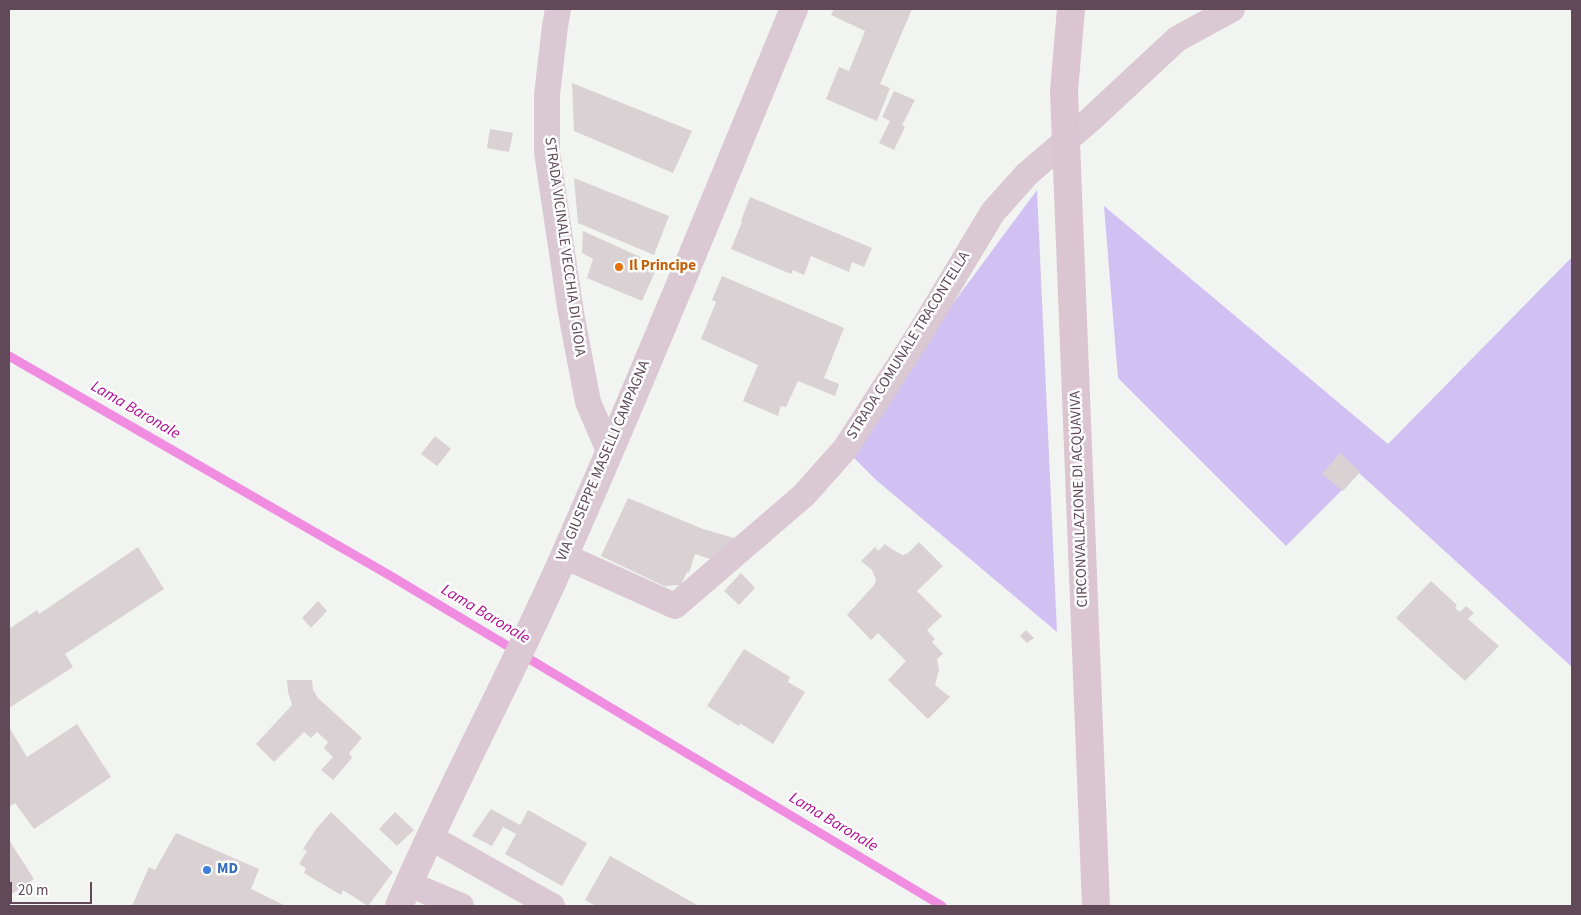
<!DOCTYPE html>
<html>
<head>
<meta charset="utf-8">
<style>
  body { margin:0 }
  #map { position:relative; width:1581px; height:915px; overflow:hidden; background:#f2f4f2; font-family:"Source Sans 3",sans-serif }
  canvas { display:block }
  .frame { position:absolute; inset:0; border:10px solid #614957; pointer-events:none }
  .scale { position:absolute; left:10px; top:882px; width:82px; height:22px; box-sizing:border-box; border:2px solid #614957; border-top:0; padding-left:6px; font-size:15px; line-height:18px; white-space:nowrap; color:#614957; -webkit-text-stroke:4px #fff; paint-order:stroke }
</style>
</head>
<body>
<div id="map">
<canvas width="1581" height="915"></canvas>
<div class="frame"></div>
<div class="scale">20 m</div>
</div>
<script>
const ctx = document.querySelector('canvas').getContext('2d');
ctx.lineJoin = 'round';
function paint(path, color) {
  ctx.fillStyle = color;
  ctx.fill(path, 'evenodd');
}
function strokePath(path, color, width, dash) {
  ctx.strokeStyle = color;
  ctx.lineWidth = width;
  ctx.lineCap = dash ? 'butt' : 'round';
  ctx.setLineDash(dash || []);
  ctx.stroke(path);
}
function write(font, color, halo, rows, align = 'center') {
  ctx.font = font + ' "Source Sans 3",sans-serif';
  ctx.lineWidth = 5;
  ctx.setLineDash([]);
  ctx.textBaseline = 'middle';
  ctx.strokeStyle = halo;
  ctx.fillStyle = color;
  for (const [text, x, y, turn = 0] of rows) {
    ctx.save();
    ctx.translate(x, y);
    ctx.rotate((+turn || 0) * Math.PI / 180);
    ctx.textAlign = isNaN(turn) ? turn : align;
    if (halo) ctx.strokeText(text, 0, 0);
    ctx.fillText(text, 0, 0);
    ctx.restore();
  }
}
const green = new Path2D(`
  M1037,190L1057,632L876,480L845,449Z
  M1104,206L1388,444L1572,257V667L1359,473L1286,546L1118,378Z`);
const stream = new Path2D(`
  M9,356L389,575L942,906`);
const building = new Path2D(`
  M834,9H912L880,84L890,88L877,121L826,99L839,67L849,71L865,31L831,15Z
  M572,83L692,131L673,173L574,131Z
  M894,91L915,100L902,125L905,127L894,150L879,143L890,121L882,117Z
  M490,129L513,133L509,152L487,148Z
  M574,178L669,216L654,255L578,223Z
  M750,197L872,248L864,267L852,262L849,272L811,256L804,275L793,270L791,274L731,249L742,222L741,221Z
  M583,231L658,265L642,301L587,278L593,259L582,253Z
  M722,276L844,328L824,378L839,384L835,396L798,381L786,407L781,406L778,416L743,401L758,365L701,339L716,302L712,300Z
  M435,436L451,449L437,466L421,454Z
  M1340,453L1360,472L1343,491L1322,474Z
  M628,498L703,529L741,540L716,561L695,554L689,573L687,572L681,585L664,586L601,556Z
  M919,542L943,566L917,591L942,616L927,630L935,639L932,642L943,654L937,659L939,670L935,685L950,697L928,719L888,680L906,661L878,633L871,640L847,615L875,584L876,580L872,570L861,561L875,547L878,551L885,544L893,550L903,555L908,553Z
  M138,547L164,589L65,654L73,667L9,708V629L37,610L39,614Z
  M741,573L755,588L739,605L724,591Z
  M1431,581L1457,605L1455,608L1460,612L1466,606L1474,613L1468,619L1499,646L1465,681L1396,618Z
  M318,601L327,611L311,628L302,618Z
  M1026,630L1034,638L1027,643L1020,636Z
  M744,649L790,677L788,682L805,692L773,744L740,723L739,726L707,706Z
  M287,680H312L313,690L318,698L362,738L349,753L352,758L333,780L321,770L333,757L324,748L328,742L317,732L311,738L304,732L274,762L256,744L292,705L288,692Z
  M77,724L111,777L34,829L15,803L9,807V727L27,757Z
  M491,809L520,825L528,810L587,843L562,886L505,854L516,834L503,827L492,846L472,836Z
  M331,812L393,872L368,906L343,890L341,895L304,873L306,868L299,864L307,851L303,849L316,829Z
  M395,812L414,830L397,846L379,829Z
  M176,833L259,869L251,889L286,906H132L149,867L155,870Z
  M9,840L34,879L9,896Z
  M610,856L699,906H596L585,900Z`);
const minor = new Path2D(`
  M558,9L555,26L547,95V152L571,313L588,402L609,451
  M564,556L675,606L804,495L845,449L920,333L993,212L1027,174L1090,120L1177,39L1232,9
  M430,837L552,906
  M409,884L461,906`);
const tertiary = new Path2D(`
  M399,906C450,787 513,673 565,554C645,374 718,191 794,9`);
const secondary = new Path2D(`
  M1071,9L1064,91L1096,906`);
const markers = [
  [619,267,5,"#e8710a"],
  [207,870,5,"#3f7fe0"]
];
const streetNames = [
  ["STRADA VICINALE VECCHIA DI GIOIA",564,247,82],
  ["STRADA COMUNALE TRACONTELLA",909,346,-58],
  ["VIA GIUSEPPE MASELLI CAMPAGNA",604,461,-67],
  ["CIRCONVALLAZIONE DI ACQUAVIVA",1080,499,-92]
];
const foodNames = [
  ["Il Principe",629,267]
];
const shopNames = [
  ["MD",217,870]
];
const waterNames = [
  ["Lama Baronale",135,411,30],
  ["Lama Baronale",485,615,31],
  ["Lama Baronale",833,823,31]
];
paint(green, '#d1c1f2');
strokePath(stream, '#f08de0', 9);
paint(building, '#d9d1d4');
strokePath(minor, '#dac9d2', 26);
strokePath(tertiary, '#dac9d2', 28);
strokePath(secondary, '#dbc5d0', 28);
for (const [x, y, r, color] of markers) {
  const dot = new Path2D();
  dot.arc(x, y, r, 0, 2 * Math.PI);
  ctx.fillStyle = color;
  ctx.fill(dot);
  strokePath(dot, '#fff', 2);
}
write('15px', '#614957', '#fff', streetNames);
write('bold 15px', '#c56008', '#fff', foodNames, 'left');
write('bold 15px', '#366cbe', '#fff', shopNames, 'left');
write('italic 16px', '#b50899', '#fff', waterNames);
</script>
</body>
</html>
